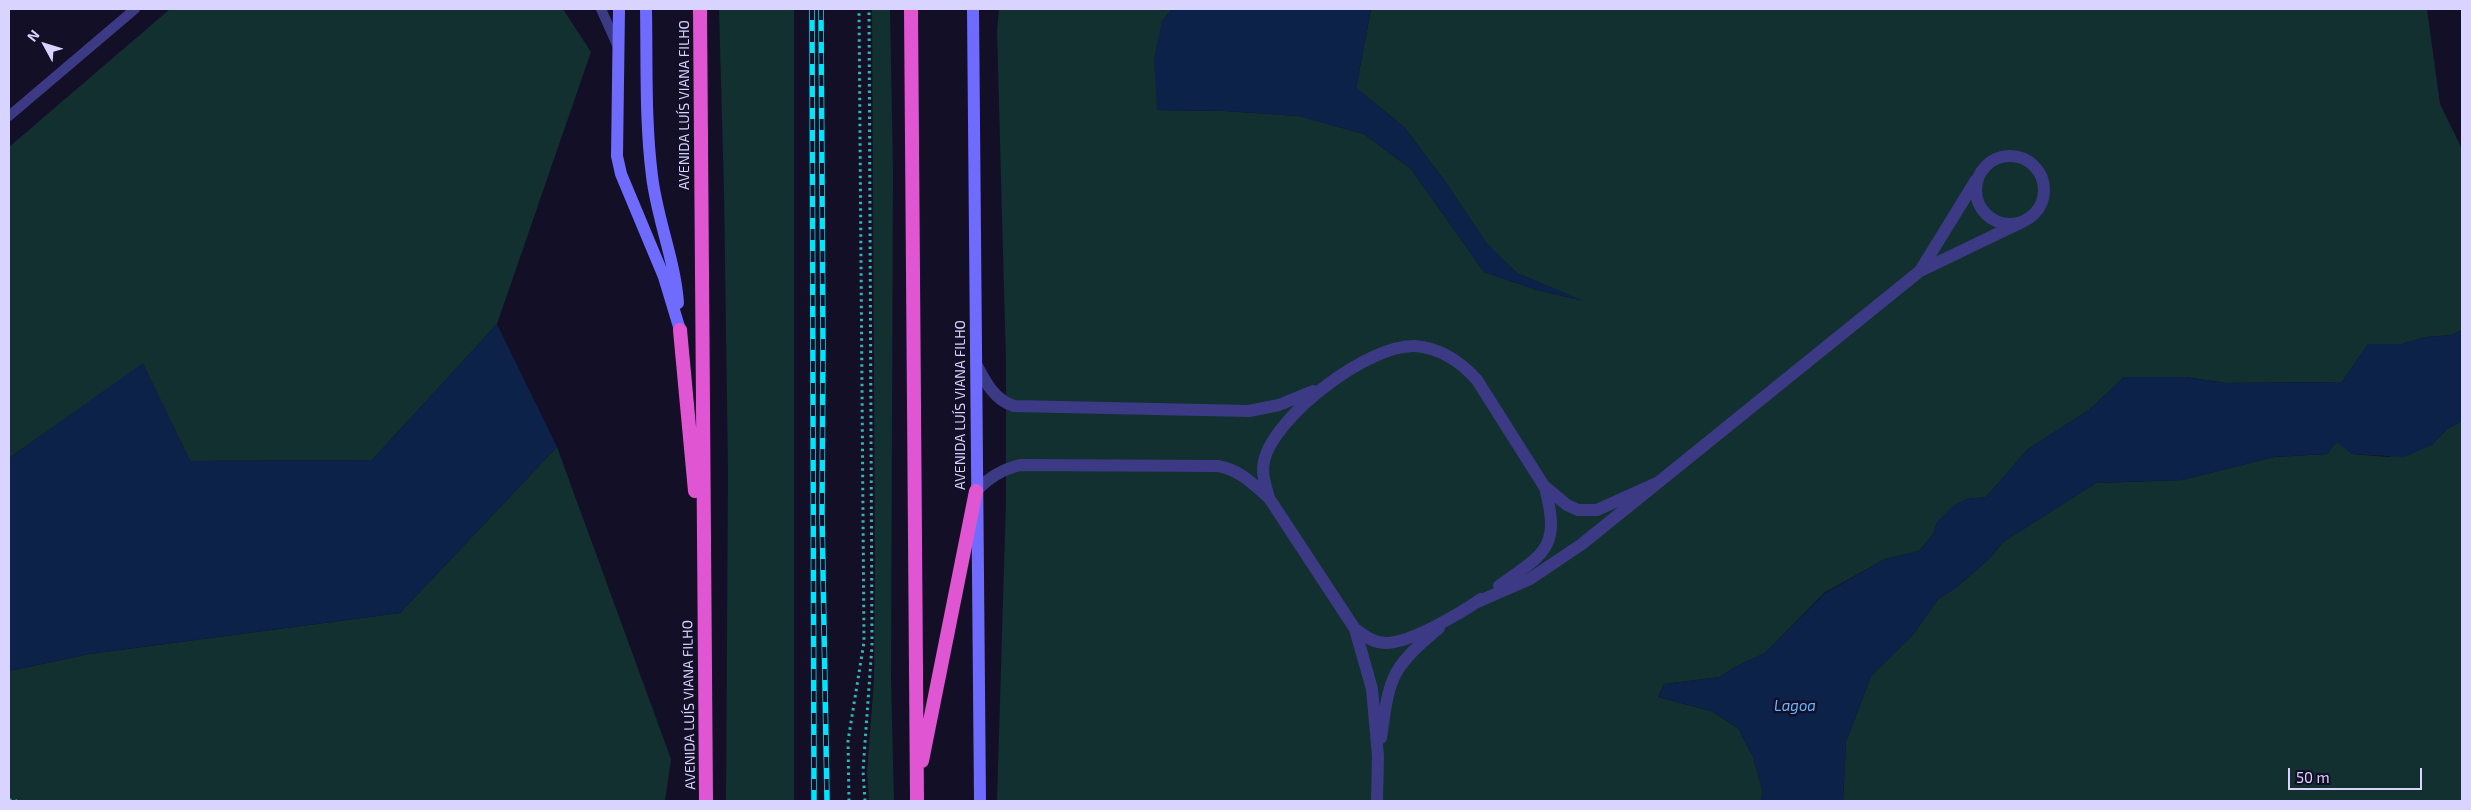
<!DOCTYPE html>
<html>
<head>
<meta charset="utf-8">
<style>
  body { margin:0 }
  #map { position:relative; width:2471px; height:810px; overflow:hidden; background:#130f26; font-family:"Exo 2",sans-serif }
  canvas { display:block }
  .frame { position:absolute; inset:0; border:10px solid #d9d4ff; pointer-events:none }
  .north { position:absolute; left:20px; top:20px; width:50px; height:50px; -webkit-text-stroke:4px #130f26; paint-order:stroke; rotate:309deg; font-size:14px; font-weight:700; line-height:20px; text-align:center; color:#d9d4ff }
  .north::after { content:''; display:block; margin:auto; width:18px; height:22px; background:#d9d4ff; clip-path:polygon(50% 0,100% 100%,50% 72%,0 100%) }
  .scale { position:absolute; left:2288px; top:768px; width:134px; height:22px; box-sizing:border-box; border:2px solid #d9d4ff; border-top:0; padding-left:6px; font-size:15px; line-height:18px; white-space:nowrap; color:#d9d4ff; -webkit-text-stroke:4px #130f26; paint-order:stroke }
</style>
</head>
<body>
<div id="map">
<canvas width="2471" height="810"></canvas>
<div class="frame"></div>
<div class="north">N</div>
<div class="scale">50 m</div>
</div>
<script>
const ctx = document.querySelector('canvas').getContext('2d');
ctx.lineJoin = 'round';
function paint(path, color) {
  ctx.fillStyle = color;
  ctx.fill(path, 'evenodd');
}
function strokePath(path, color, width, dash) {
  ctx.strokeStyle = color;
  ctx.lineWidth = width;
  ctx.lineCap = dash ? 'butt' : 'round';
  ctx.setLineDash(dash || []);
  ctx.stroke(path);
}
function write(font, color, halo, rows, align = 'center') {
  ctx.font = font + ' "Exo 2",sans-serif';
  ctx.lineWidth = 5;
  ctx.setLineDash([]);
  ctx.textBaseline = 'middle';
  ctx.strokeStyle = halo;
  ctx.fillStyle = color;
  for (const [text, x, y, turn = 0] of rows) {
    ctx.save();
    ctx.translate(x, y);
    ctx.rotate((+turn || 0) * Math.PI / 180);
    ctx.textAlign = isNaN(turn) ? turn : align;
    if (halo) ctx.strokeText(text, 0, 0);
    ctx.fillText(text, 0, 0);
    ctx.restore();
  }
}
const green = new Path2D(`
  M170,9H563L591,52L497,324L372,460L190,461L143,364L9,458V147Z
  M719,9H794V801H726L728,473L724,191Z
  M872,9H890L893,169L891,680L894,801H869L867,772L874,680L875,567Z
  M999,9H1172L1162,21L1157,110L1225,111L1299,116L1364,134L1411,169L1484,272L1537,290L1580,300L1517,273L1487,244L1447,184L1405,128L1356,88L1371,9H2427L2440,104L2462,149V330L2452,335L2426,337L2402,344H2368L2342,382L2226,383L2185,377H2124L2089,410L2028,449L1986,497L1966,499L1937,522L1933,534L1919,551L1885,559L1824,593L1765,653L1735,667L1720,677L1664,684L1658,697L1711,711L1738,728L1753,757L1763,792L1761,801H997L1006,501V362L997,31Z
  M2462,421V801H1843L1846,742L1871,676L1912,636L1938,599L1957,587L1989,559L2003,542L2096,483L2182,480L2274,457L2327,454L2337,441L2352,454L2389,457L2432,445L2447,429Z
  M557,447L671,759L665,801H9V671L89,654L400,613Z`);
const water = new Path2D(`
  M1172,9H1371L1356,88L1405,128L1447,184L1487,244L1517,273L1584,301L1537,290L1484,272L1411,169L1364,134L1298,116L1225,111L1157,110L1154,57L1162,21Z
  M497,324L557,447L400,613L89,654L9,671V458L143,363L190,461L372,460Z
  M2462,330V421L2447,429L2432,445L2404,457L2352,454L2337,442L2327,454L2274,457L2182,480L2096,483L2003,542L1989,559L1957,587L1938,599L1912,636L1871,676L1846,742L1843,801H1761L1763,792L1753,757L1738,728L1711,711L1658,697L1664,684L1720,677L1735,667L1765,653L1824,594L1885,559L1919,551L1933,534L1937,522L1954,505L1966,499L1986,497L2028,449L2089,410L2124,377H2185L2226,383L2342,382L2368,344H2402L2426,337L2452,335Z`);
const path = new Path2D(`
  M9,800L17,801
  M849,801L848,741L864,642L859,9
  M865,801L863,771L872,645L869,9`);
const service = new Path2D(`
  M601,9L618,47
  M9,116L135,9`);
const minor = new Path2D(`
  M1976 190a34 34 0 1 1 68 0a34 34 0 1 1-68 0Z
  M1920,271L1976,180
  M976,364C985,381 994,400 1014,406L1249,411L1279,405L1313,391
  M976,491C990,477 1001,470 1020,465L1218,466C1240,470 1253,484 1269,498
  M1499,586C1545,553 1561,548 1545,488
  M1475,603L1530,579L1582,544L1920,271L2024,221
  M1355,629C1365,636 1373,643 1386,643C1410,643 1461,613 1481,599
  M1381,738C1384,718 1386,692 1396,673C1406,655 1424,641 1439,628
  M1377,801L1378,756L1372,689L1355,629L1269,498C1266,486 1261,474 1264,461C1274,416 1369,344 1415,346C1440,348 1461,362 1477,380L1544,486L1567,505L1578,510H1597L1659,482`);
const secondary = new Path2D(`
  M619,9L617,156L621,174L664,277L680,330
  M646,9C647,64 645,121 652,176C657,219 675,260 678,303
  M973,9L980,801`);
const trunk = new Path2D(`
  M700,9L706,801
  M911,9L917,801
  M680,330L695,491
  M922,761L976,491`);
const rail = new Path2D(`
  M812,9L814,801
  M821,9L823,347L822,514L827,801`);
const streetNames = [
  ["AVENIDA LUÍS VIANA FILHO",684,105,-90],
  ["AVENIDA LUÍS VIANA FILHO",960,405,-90],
  ["AVENIDA LUÍS VIANA FILHO",689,705,-91]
];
const waterNames = [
  ["Lagoa",1795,706]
];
paint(green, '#12302f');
paint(water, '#0c2248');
strokePath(path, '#2fb8b0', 3, [2.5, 4]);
strokePath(service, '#3d3a85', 10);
strokePath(minor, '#3d3a85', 12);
strokePath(secondary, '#6f6bff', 12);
strokePath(trunk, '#e055d1', 14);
strokePath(rail, '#00e5ff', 5.5);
strokePath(rail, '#130f26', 4, [11]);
write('14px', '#d9d4ff', '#130f26', streetNames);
write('italic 15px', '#62b6ff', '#130f26', waterNames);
</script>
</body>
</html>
